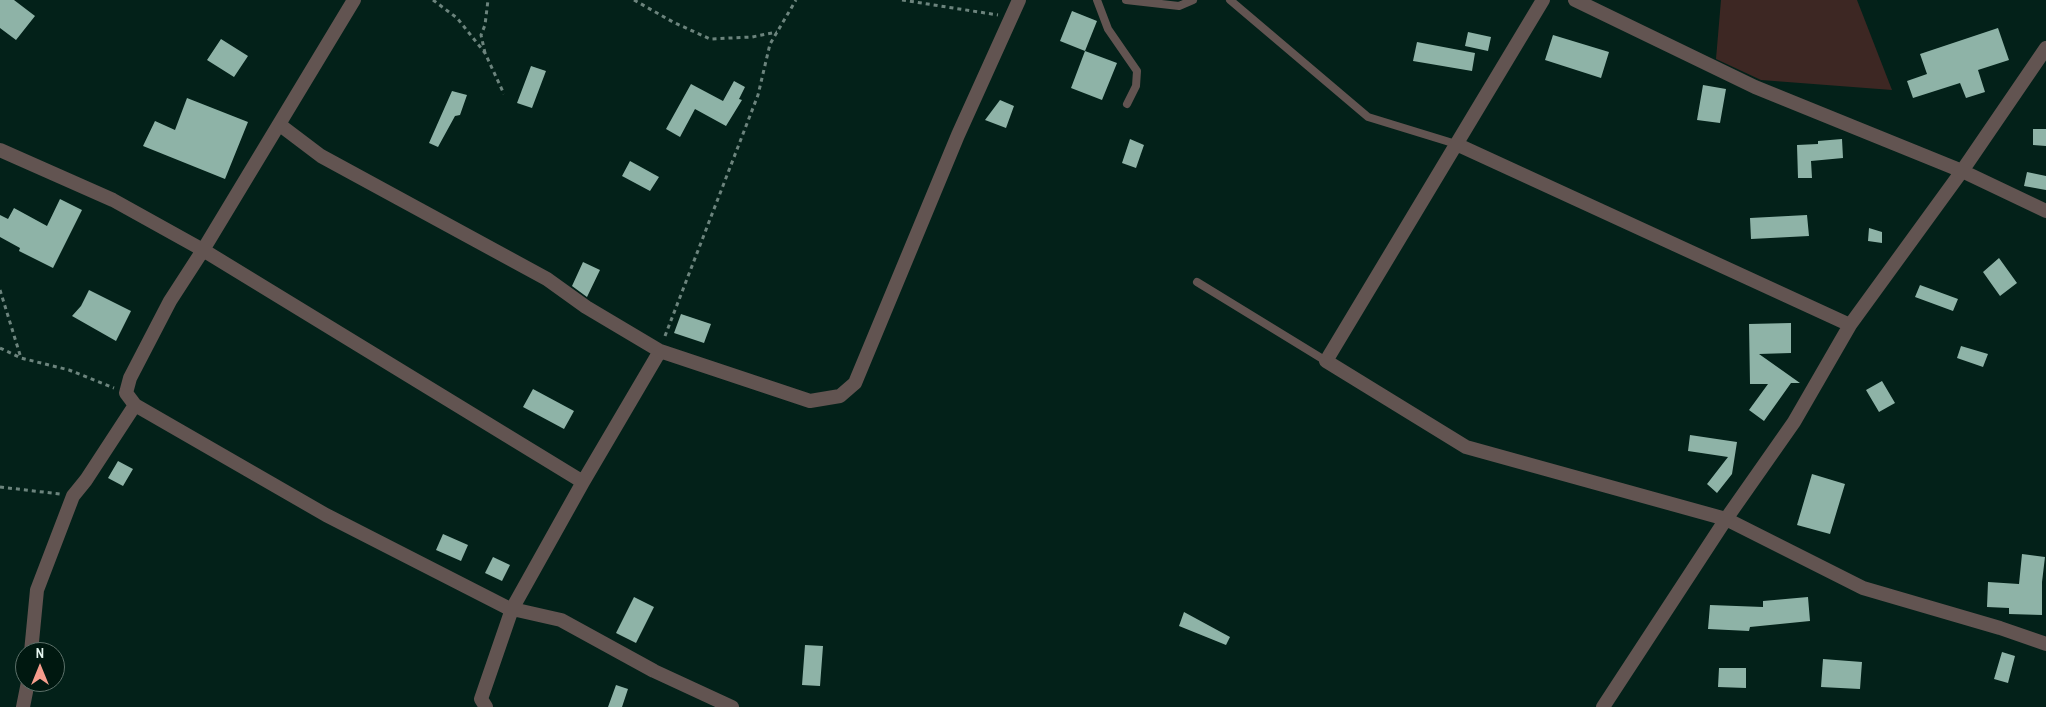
<!DOCTYPE html>
<html>
<head>
<meta charset="utf-8">
<style>
  body { margin:0 }
  #map { position:relative; width:2046px; height:707px; overflow:hidden; background:#032119; font-family:"Archivo Narrow",sans-serif }
  canvas { display:block }
  .north { position:absolute; left:15px; top:642px; width:50px; height:50px; box-sizing:border-box; background:#001810; border:1px solid #5c716a; border-radius:50%; rotate:0deg; font-size:14px; font-weight:700; line-height:20px; text-align:center; color:#e6f7f1 }
  .north::after { content:''; display:block; margin:auto; width:18px; height:22px; background:#f49d8c; clip-path:polygon(50% 0,100% 100%,50% 72%,0 100%) }
</style>
</head>
<body>
<div id="map">
<canvas width="2046" height="707"></canvas>
<div class="north">N</div>
</div>
<script>
const ctx = document.querySelector('canvas').getContext('2d');
ctx.lineJoin = 'round';
function paint(path, color) {
  ctx.fillStyle = color;
  ctx.fill(path, 'evenodd');
}
function strokePath(path, color, width, dash) {
  ctx.strokeStyle = color;
  ctx.lineWidth = width;
  ctx.lineCap = dash ? 'butt' : 'round';
  ctx.setLineDash(dash || []);
  ctx.stroke(path);
}
const green = new Path2D(`
  M1721,0H1857L1892,90L1761,80L1716,59Z`);
const building = new Path2D(`
  M0,0H14L35,16L16,40L0,28Z
  M1072,11L1097,21L1085,51L1060,41Z
  M1998,28L2009,60L1978,70L1985,92L1966,98L1960,83L1913,98L1907,81L1927,74L1920,54Z
  M1468,32L1491,37L1488,51L1465,46Z
  M1553,35L1609,52L1601,78L1545,60Z
  M221,39L248,56L234,77L207,60Z
  M1417,42L1475,53L1472,71L1413,61Z
  M1085,51L1117,63L1102,100L1071,88Z
  M531,66L546,71L532,108L517,103Z
  M734,81L745,87L739,99L742,100L726,126L695,109L680,137L666,129L691,84L723,101Z
  M1703,85L1726,89L1720,123L1697,120Z
  M452,91L467,95L460,115L455,116L438,147L429,143Z
  M187,98L248,122L225,179L143,146L155,121L175,130Z
  M1000,100L1014,106L1006,128L985,120Z
  M2033,129H2046V146L2033,145Z
  M1130,139L1144,145L1136,168L1122,163Z
  M1842,139L1843,158L1811,161L1812,178H1798L1797,145L1818,144V141Z
  M630,161L659,177L650,191L622,176Z
  M2027,172L2046,176V190L2024,186Z
  M60,199L82,210L53,268L19,251L20,248L0,237V215L8,219L14,208L47,226Z
  M1807,215L1809,236L1751,239L1750,218Z
  M1869,228L1882,232V243L1868,241Z
  M1999,258L2017,283L2000,296L1983,272Z
  M583,262L600,270L587,297L572,286Z
  M1920,285L1958,299L1953,311L1915,297Z
  M89,290L131,311L116,341L72,316L81,306Z
  M681,314L711,324L704,343L674,333Z
  M1791,323V353L1759,354L1800,383H1791L1764,421L1749,410L1768,384H1750L1749,324Z
  M1961,346L1988,354L1983,367L1957,358Z
  M1882,381L1895,403L1879,412L1866,390Z
  M533,389L574,411L564,429L523,407Z
  M1690,435L1737,442L1732,474L1717,493L1707,484L1728,457L1688,451Z
  M118,461L133,469L123,486L108,478Z
  M1812,474L1845,484L1830,534L1797,525Z
  M443,534L468,545L461,561L436,550Z
  M2022,554L2045,557L2042,582V615L2009,614V608L1987,607L1988,582L2019,584Z
  M493,557L510,565L502,581L485,573Z
  M634,597L654,607L636,643L616,633Z
  M1808,597L1810,621L1750,627L1749,631L1708,629L1710,605L1763,607V601Z
  M1184,612L1230,637L1226,645L1179,626Z
  M805,645L823,646L820,686L802,685Z
  M2002,652L2015,656L2008,683L1994,679Z
  M1823,659L1862,662L1860,689L1821,687Z
  M1719,668H1746V688L1718,687Z
  M616,685L628,689L622,707H608Z`);
const path = new Path2D(`
  M433,0L457,18L485,53L504,94
  M634,0L673,22L710,39L752,37L777,32
  M902,0L998,15
  M485,53L481,35L485,25L488,0
  M0,290L21,358L69,370L114,388
  M665,336L758,95L770,44L796,0
  M0,348L21,358
  M0,487L60,494`);
const service = new Path2D(`
  M1097,0L1108,29L1137,71L1136,86L1127,104
  M1126,0L1179,6L1193,0
  M1230,0L1368,117L1456,144
  M1197,282L1326,361`);
const minor = new Path2D(`
  M354,0L203,250L583,482
  M1543,0L1326,361L1466,447L1726,519L1863,588L2000,628L2046,644
  M1575,0L1755,87L1962,171L2046,211
  M280,125L321,156L547,279L586,307L660,351
  M1456,144L1850,325
  M0,150L113,200L203,250L170,301L130,378L126,393L135,405L326,515L508,608L561,620L654,671L732,707
  M31,652L37,590L73,496L86,480L135,405
  M23,707L28,682
  M486,707L481,699L512,609L583,482L660,351L810,401L840,396L855,383L958,135L1019,0
  M1603,707L1726,519L1794,422L1850,325L1962,171L2046,48`);
paint(green, '#3d2723');
paint(building, '#8eb3a7');
strokePath(path, '#6c847d', 3, [4, 4]);
strokePath(service, '#625451', 8);
strokePath(minor, '#625451', 14);
</script>
</body>
</html>
